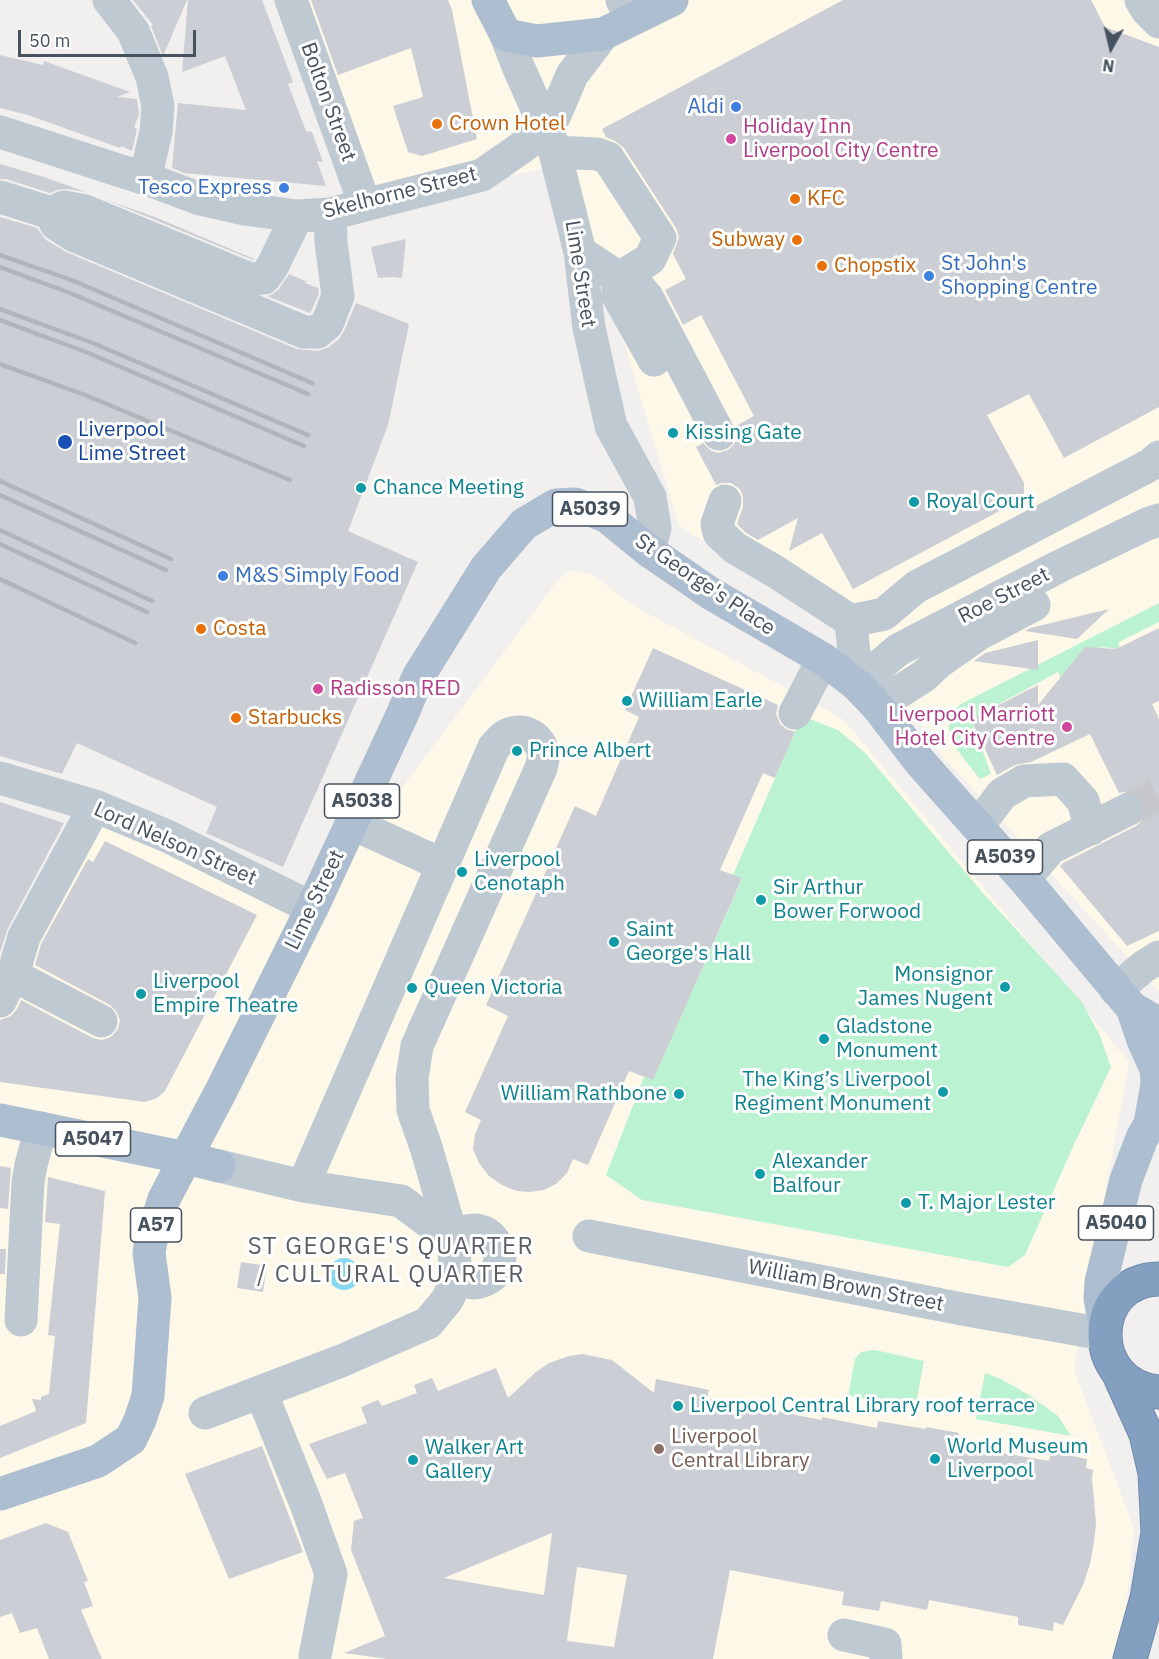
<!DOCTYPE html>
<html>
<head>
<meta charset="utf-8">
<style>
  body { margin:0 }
  #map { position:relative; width:1159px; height:1659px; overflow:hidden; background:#f2efef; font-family:"IBM Plex Sans",sans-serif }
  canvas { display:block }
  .north { position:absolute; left:1081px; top:18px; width:60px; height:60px; -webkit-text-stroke:4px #fff; paint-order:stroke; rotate:188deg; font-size:16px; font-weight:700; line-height:24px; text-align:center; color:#46525e }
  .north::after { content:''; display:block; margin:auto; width:21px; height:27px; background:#46525e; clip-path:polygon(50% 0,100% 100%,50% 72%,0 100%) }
  .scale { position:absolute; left:18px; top:30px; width:178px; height:27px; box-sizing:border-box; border:3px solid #46525e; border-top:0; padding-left:8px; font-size:18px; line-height:21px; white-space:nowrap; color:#46525e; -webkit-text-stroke:4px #fff; paint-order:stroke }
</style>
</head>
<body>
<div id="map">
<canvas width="1159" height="1659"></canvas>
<div class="north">N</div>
<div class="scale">50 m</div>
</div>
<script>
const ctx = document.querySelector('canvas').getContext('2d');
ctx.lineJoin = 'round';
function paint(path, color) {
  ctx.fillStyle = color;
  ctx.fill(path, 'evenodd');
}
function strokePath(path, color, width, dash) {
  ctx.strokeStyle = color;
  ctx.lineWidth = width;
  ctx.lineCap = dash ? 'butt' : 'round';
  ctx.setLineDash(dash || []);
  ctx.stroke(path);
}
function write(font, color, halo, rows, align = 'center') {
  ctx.font = font + ' "IBM Plex Sans",sans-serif';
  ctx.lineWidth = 6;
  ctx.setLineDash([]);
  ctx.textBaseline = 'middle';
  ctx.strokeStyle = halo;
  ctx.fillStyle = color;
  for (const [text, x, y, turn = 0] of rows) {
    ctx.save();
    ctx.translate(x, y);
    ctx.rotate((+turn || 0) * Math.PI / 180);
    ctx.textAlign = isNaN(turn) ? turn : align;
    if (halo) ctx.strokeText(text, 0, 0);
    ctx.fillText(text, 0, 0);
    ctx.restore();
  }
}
const commercial = new Path2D(`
  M291,0H1159V991L939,752L867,649L679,525L586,217L547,168L365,205Z
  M572,570L591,574L636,607L843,719L1129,1062L1074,1370L1134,1528L1121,1659H0V1001L95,806L312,908L558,580Z`);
const green = new Path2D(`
  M1159,603V622L1119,642V650C1088,640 1079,658 1061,678L1058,672L971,719L991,774L980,779C964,757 931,727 961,704Z
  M802,716L838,730L865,753L982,892L1082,1002L1100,1036L1111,1067L1071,1151L1025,1255L1008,1267L642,1200L606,1175L644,1077L653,1079L742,879L733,875Z
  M875,1350L924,1361L915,1408L848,1396L855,1359L861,1352Z
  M985,1373L1001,1379L1029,1395L1058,1416L1071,1436L976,1419Z`);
const water = new Path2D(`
  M328 1274a16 16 0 1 1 32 0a16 16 0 1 1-32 0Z`);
const building = new Path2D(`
  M133,0H187L163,56L151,26L153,25Z
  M188,0H262L293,82L288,84L306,131L312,132L323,162L317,161L326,186L184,173L172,168L178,103L246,110L225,56L182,72Z
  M311,0H448L452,10L477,139L422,156L408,152L393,106L423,97L411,48L338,75Z
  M843,0H1091L1105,27L1159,47V407L1064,458L1029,394L987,415L1024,483V492L1020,500L853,589L822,533L789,551L798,518L758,540L746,533L737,524L743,507V497L740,489L731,483H722L716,485L696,447L703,443L710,450L718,453L728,450L735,443L738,435L736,426L754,416L701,315L683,325L665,290L686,279L673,254L679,237L676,228L624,148L615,141L606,137L602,129Z
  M0,55L43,65L44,61L130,92L117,97L137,99L139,115L134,127L137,129L132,151L121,146L120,148L28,115L0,108Z
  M0,164L44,177L86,192L67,189L57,190L50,193L6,179H0Z
  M104,199L155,217L254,259L253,260Z
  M0,217L37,228L46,240L66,252L297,349L318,351L329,347L339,339L344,331L356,303L409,324L388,425L348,531L418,562L283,867L206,833L217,807L77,743L62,774L0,756Z
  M406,239L402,278L392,277L378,278L371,247Z
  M289,274L308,282H303L318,288L319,294L310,313L267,296L273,294L279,289Z
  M1109,609L1077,639L1025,631L1030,628Z
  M1159,628V701L1152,704L1159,719V931L1127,946L1060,866L1063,863L1136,826L1143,820L1146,812L1143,801L1137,794L1129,791L1119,793L1090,734L1031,762L1015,765L997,775L971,719L1038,685V705L1085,647L1116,649Z
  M1038,640V670L974,661L985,653Z
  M653,648L778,705L776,714L780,724L786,729L795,732L775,778L763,773L720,870L742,878L653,1080L629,1071L588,1165L573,1159L567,1173L556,1184L544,1190L530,1192L517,1191L502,1185L489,1176L479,1163L473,1149L475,1134L481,1120L465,1112L508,1016L486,1005L575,806L596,816L639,717L625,710Z
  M0,802L64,823L8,928L0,952Z
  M105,841L257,915L165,1091L157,1098L145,1102L0,1082V1020L11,1016L17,1009L21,1000L93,1038L102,1040L111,1037L118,1029L120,1020L116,1011L110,1005L35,965L41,944L88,859L93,862Z
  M0,1166L11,1168L8,1209L0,1208Z
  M48,1177L105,1191L86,1423L0,1458V1426L36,1411L32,1399L41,1400V1397L49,1394L55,1336L48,1335L60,1224L45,1222Z
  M0,1249H6L5,1274H0Z
  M241,1262L267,1266L263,1292L237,1288Z
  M582,1354L612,1360L654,1393L656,1379L709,1390L707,1398L822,1420V1417L877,1428L878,1421L926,1429V1427L959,1433L956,1445L1049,1461L1051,1452L1087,1459L1086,1468L1093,1470L1092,1478L1096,1523L1094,1542L1090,1564L1083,1585L1063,1625L1054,1622L1053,1631L1018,1625V1617L929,1600L927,1610L881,1601L879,1611L842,1605L844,1592L730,1570L713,1659H388L344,1653L385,1636L351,1550L354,1521L363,1518L345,1473L327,1479L309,1444L367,1423L361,1407L378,1400L382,1406L417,1393L414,1385L432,1378L438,1391L496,1368L508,1398L536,1372L549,1363L569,1356ZM552,1533L544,1595L444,1578ZM577,1567L627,1575L614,1647L567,1641Z
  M262,1446L303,1552L229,1579L185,1474Z
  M46,1523L68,1532L88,1581L84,1582L93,1606L81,1610L102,1659H49L37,1628L20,1633L12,1613L0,1617V1540Z`);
const minorTunnel = new Path2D(`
  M1127,810L1159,794`);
const minor = new Path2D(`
  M109,0L133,31L152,77L158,106L156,132L145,179
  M291,0L365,205
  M622,0L632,19
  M1141,0L1147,10L1159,22
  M506,35L517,64L553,145L580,252L589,328L611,426L650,497L655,528L649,551
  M0,132L155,182L200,199L244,209L297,216L330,214L482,175L521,148L546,128L555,115L572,75L603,34
  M555,152L597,154L608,158L660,238L650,259L619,278
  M0,197L51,213L56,224L73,235L304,332H317L327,324L338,296L331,242L330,214
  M51,213L64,207L85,211L250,279L264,278L272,267L297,216
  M580,252L619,278L637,285L647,297L719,434
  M619,278L618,296L654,360
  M725,501L717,524L719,533L735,548L776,572L851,621L857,685
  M851,621L884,614L916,587L1150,465L1159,457
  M857,685L898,650L1060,566L1147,524L1159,520
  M877,706L924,676L939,662L979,634L1034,605
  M795,713L823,659
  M0,778L95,806L167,836L312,908
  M351,823L443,865
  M978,826L1002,794L1024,781L1063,779L1083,801L1091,829
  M1024,879L1051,848L1127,810
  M13,975L101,1021
  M1116,990L1143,967L1159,957
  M0,1001L13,975L24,937L95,806
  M219,1166L303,1186L401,1201L453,1240
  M589,1236L962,1309L1104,1334
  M453,1240C487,1207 521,1266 483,1281C473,1285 464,1282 456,1276
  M21,1320L28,1182L31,1165L41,1128
  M261,1392L306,1504L331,1574L315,1656
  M205,1413L341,1361L428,1323L447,1300L453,1288L456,1276L453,1240L426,1147L413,1110L412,1078L417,1046L541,768C542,764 544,758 543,753C540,737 525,728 509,734C503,736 499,742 494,747L303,1186
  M844,1635L885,1644L886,1659`);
const major = new Path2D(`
  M488,0L506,35L537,41L603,34L672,0
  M0,1120L186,1158L219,1166
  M1105,1325L1100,1299L1101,1282L1126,1180L1142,1138L1150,1124L1157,1084L1156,1069L1143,1040L1132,1008
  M0,1494L98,1461L131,1439L140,1420L148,1396L155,1298L149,1253L151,1241L164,1199L221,1091L312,908L403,713L418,677L486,568L524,524L556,505L575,504L606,516L649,551L684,575L710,593L823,659L857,685L877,706L920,762L1024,879L1132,1008L1159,1024`);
const highway = new Path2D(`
  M1159,1279C1088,1280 1086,1386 1159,1392
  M1119,1374L1146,1434L1155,1473L1158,1533L1147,1598L1130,1659`);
const rail = new Path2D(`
  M0,255L74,281L312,383
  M0,267L70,293L308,394
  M0,309L93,343L308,435
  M0,320L86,352L304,446
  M0,364L85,395L290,480
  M0,481L171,559
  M0,495L166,570
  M0,530L152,601
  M0,544L147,612
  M0,579L135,643`);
const markers = [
  [736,107,6,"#3f7fe0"],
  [437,124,6,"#e8710a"],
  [731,139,6,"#d1479c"],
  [284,188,6,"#3f7fe0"],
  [795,199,6,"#e8710a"],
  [797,240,6,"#e8710a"],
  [822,266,6,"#e8710a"],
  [929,276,6,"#3f7fe0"],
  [673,433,6,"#0f9aa8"],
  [65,442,8,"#1a4fb4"],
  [361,488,6,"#0f9aa8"],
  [914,502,6,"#0f9aa8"],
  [223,576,6,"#3f7fe0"],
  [201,629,6,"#e8710a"],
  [318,689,6,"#d1479c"],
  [627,701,6,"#0f9aa8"],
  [236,718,6,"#e8710a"],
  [1067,727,6,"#d1479c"],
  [517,751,6,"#0f9aa8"],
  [462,872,6,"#0f9aa8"],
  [761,900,6,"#0f9aa8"],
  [614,942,6,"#0f9aa8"],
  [1005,987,6,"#0f9aa8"],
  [412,988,6,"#0f9aa8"],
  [141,994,6,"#0f9aa8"],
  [824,1039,6,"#0f9aa8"],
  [943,1092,6,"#0f9aa8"],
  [679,1094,6,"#0f9aa8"],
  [760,1174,6,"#0f9aa8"],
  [906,1203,6,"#0f9aa8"],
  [678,1406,6,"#0f9aa8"],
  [659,1449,6,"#8d6e63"],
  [935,1459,6,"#0f9aa8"],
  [413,1460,6,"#0f9aa8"]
];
const shields = [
  [590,509,75],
  [362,801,75],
  [1005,857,75],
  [93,1139,75],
  [1116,1223,75],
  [156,1225,51]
];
const shieldNames = [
  ["A5039",590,509],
  ["A5038",362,801],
  ["A5039",1005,857],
  ["A5047",93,1139],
  ["A5040",1116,1223],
  ["A57",156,1225]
];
const streetNames = [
  ["Bolton Street",328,102,70],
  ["Skelhorne Street",400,193,-14],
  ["Lime Street",580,274,81],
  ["St George's Place",705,585,34],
  ["Roe Street",1004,596,-27],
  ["Lord Nelson Street",175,844,24],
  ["Lime Street",315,900,-64],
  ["William Brown Street",846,1286,11]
];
const shopNames = [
  ["Aldi",724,107],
  ["Tesco Express",272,188],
  ["St John's",941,264,"left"],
  ["Shopping Centre",941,288,"left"],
  ["M&S Simply Food",235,576,"left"]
];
const foodNames = [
  ["Crown Hotel",449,124],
  ["KFC",807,199],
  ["Subway",785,240,"right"],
  ["Chopstix",834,266],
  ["Costa",213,629],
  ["Starbucks",248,718]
];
const hotelNames = [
  ["Holiday Inn",743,127],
  ["Liverpool City Centre",743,151],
  ["Radisson RED",330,689],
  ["Liverpool Marriott",1055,715,"right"],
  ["Hotel City Centre",1055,739,"right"]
];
const transitNames = [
  ["Liverpool",78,430],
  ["Lime Street",78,454]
];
const cultureNames = [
  ["Kissing Gate",685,433],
  ["Chance Meeting",373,488],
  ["Royal Court",926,502],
  ["William Earle",639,701],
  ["Prince Albert",529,751],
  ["Liverpool",474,860],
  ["Cenotaph",474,884],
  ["Sir Arthur",773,888],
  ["Bower Forwood",773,912],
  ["Saint",626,930],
  ["George's Hall",626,954],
  ["Monsignor",993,975,"right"],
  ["James Nugent",993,999,"right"],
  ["Liverpool",153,982],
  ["Empire Theatre",153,1006],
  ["Queen Victoria",424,988],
  ["Gladstone",836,1027],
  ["Monument",836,1051],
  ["The King’s Liverpool",931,1080,"right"],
  ["Regiment Monument",931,1104,"right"],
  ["William Rathbone",667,1094,"right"],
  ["Alexander",772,1162],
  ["Balfour",772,1186],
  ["T. Major Lester",918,1203],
  ["Liverpool Central Library roof terrace",690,1406],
  ["World Museum",947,1447],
  ["Liverpool",947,1471],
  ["Walker Art",425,1448],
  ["Gallery",425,1472]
];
const educationNames = [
  ["Liverpool",671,1437],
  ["Central Library",671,1461]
];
const quarterNames = [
  ["ST GEORGE'S QUARTER",391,1247],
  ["/ CULTURAL QUARTER",391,1275]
];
paint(commercial, '#fdf8e8');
paint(green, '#bbf2d2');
paint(water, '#86d8f1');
paint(building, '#cbced4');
strokePath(minorTunnel, '#c7c8cb', 33, [33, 16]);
strokePath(highway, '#6f8bad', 35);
strokePath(minor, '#bfc9d2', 33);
strokePath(major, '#adbed0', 33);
strokePath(highway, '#84a0c1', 33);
strokePath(rail, '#b1b4ba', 4.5);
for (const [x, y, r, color] of markers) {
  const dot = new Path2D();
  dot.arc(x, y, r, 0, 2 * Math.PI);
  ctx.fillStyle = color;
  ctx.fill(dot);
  strokePath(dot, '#fff', 2);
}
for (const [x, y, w] of shields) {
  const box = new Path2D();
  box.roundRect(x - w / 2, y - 17, w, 34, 4.5);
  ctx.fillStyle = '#fff';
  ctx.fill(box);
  strokePath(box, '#46525e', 1.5);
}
write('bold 20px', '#46525e', null, shieldNames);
write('21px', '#46525e', '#fff', streetNames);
write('21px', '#366cbe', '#fff', shopNames, 'right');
write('21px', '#c56008', '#fff', foodNames, 'left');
write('21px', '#b23c85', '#fff', hotelNames, 'left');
write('21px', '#164399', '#fff', transitNames, 'left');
write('21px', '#0d838f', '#fff', cultureNames, 'left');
write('21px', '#785e54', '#fff', educationNames, 'left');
ctx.letterSpacing = '1.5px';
write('24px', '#5b5f65', '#fff', quarterNames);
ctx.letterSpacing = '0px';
</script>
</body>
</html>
